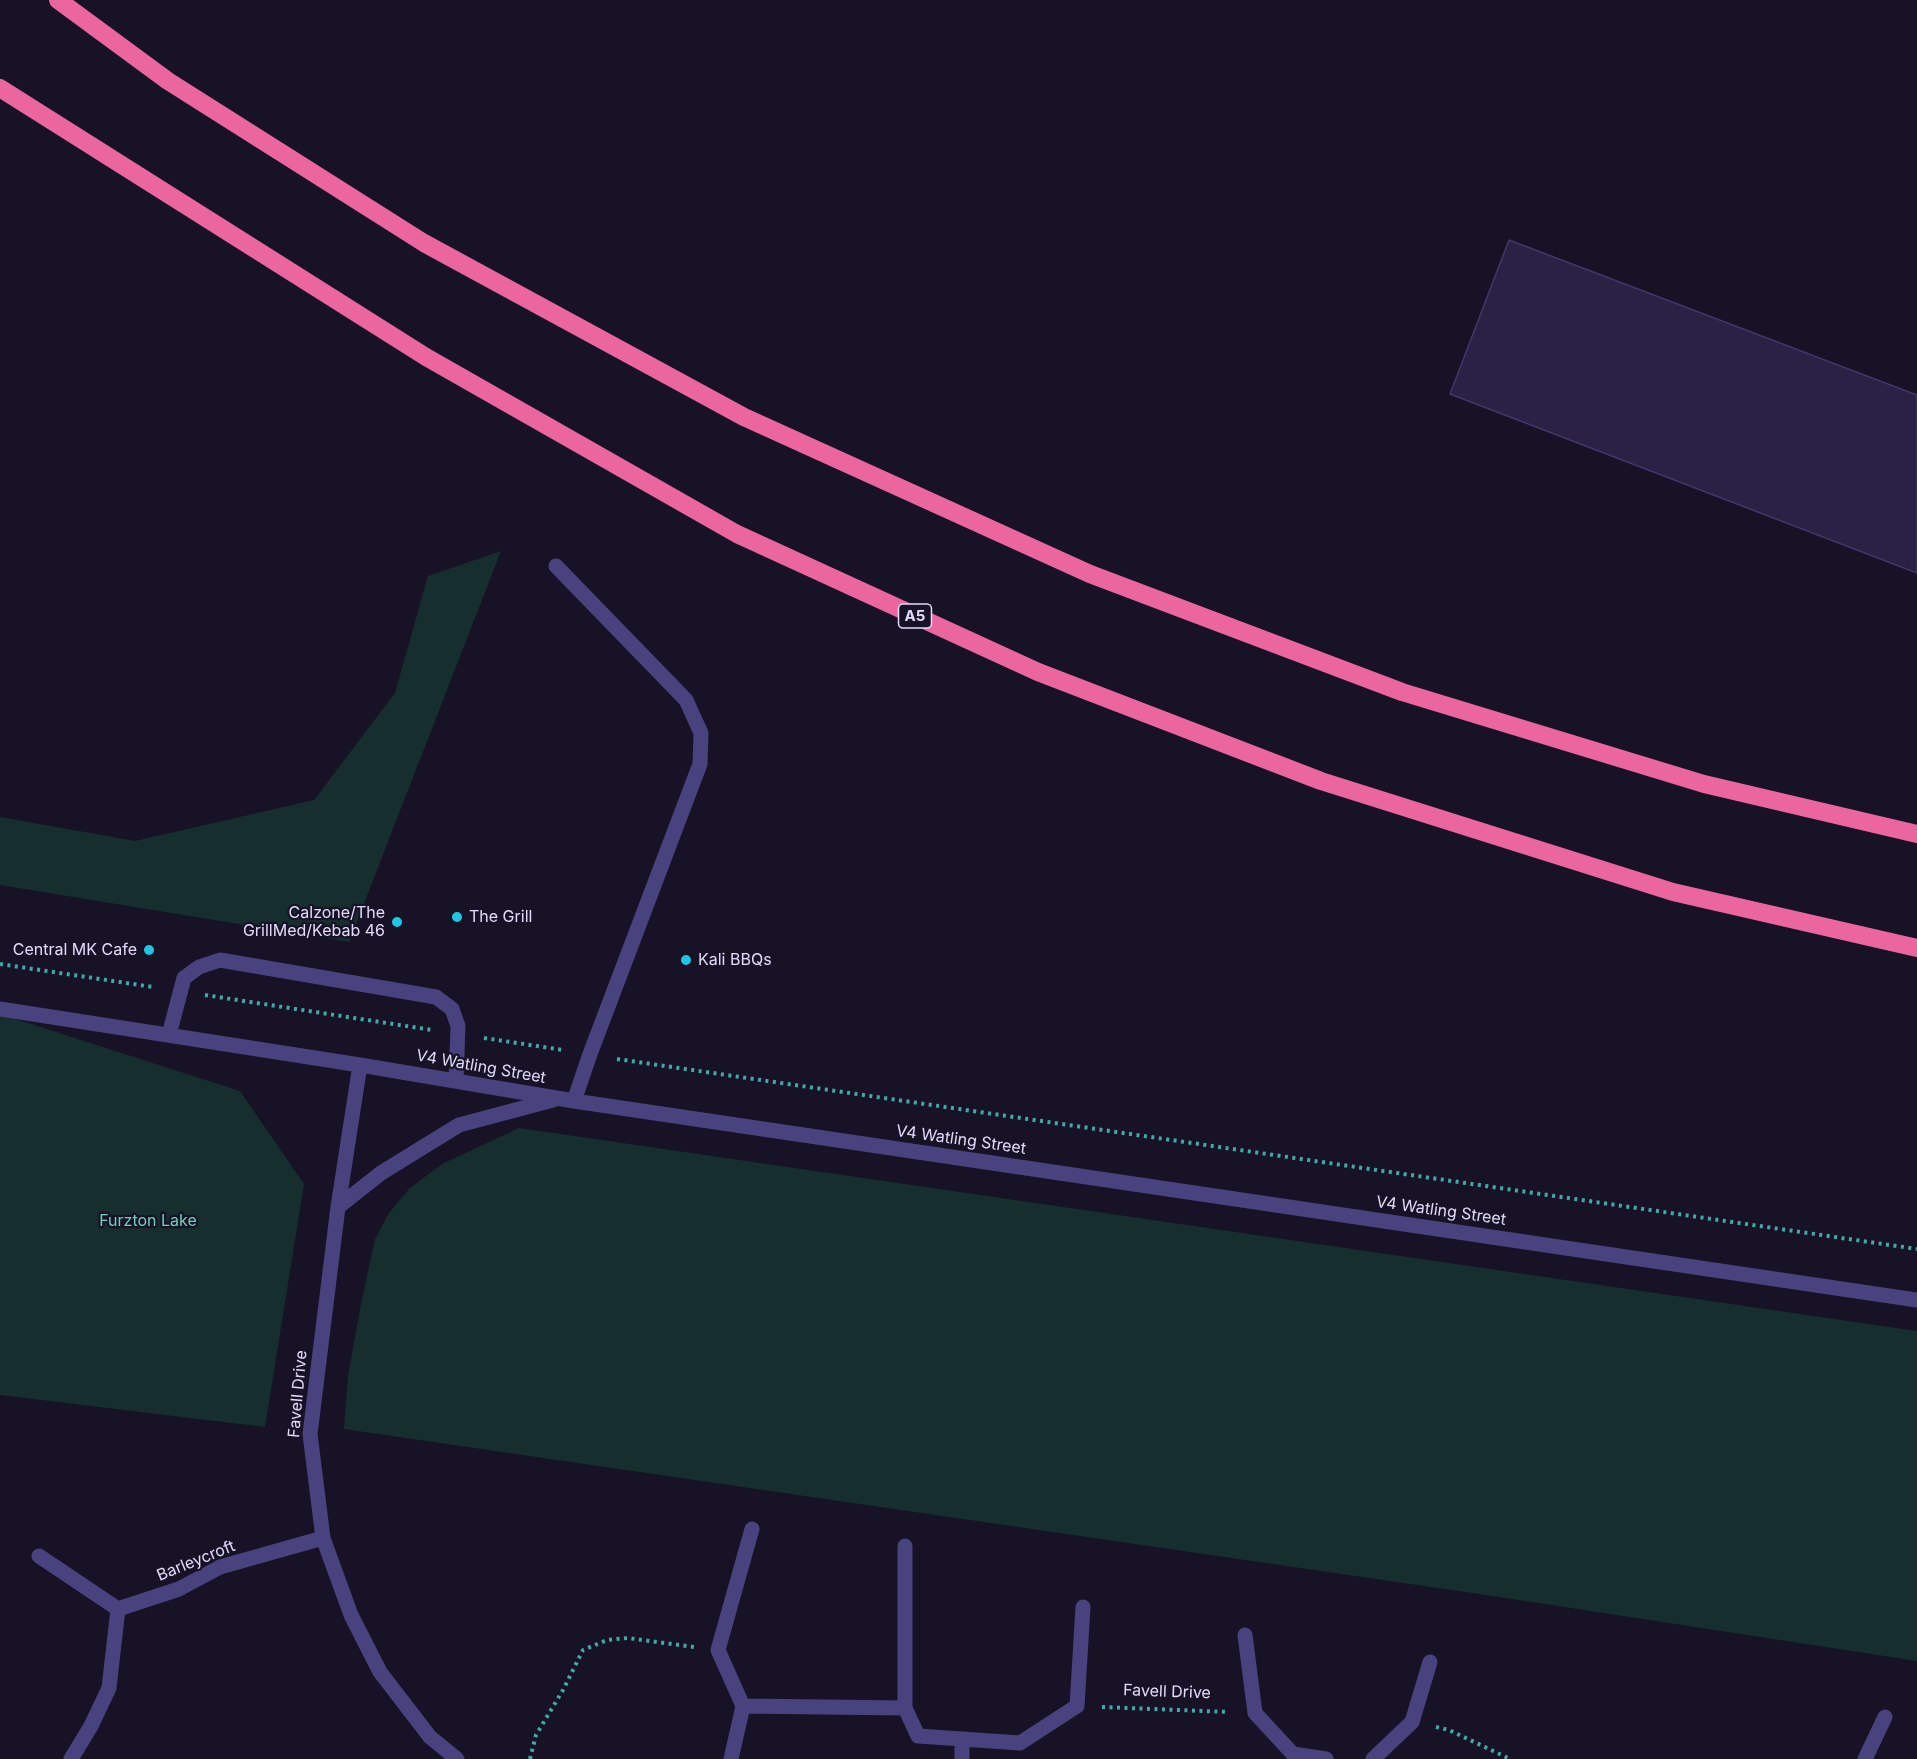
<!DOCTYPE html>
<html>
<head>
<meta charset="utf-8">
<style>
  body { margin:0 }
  canvas { display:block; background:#171225 }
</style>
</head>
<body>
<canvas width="1917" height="1759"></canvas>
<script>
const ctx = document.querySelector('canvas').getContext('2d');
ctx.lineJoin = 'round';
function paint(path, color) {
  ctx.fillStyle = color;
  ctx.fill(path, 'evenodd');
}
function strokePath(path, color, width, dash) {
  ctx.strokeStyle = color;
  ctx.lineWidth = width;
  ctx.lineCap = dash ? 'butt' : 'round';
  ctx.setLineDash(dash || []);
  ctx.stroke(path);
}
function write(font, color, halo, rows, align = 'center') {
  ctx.font = font + ' Inter,sans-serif';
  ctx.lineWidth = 4.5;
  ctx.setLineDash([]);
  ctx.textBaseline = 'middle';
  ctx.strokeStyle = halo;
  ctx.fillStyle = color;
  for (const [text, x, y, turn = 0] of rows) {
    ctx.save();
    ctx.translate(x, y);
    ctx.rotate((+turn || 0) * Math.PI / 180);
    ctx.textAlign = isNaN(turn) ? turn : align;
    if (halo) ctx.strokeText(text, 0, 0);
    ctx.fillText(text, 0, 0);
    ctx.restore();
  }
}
const green = new Path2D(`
  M501,551L349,942L0,885V817L135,841L314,800L395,693L428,576Z
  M0,1014L240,1091L304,1184L265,1427L0,1395Z
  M519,1128L1917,1331V1661L1493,1596L344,1429L348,1376L360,1309L375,1239L389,1213L409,1189L442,1164Z`);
const building = new Path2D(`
  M1509,240L1917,395V573L1450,394Z`);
const path = new Path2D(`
  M0,964L153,987
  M205,995L432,1030
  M484,1038L563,1050
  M617,1059L1917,1249
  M1102,1707L1229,1712
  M1436,1727L1449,1730L1510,1759
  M530,1759L536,1735L563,1690L583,1650L607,1640L628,1638L694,1647`);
const minor = new Path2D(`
  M556,566L686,700L701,733L700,764L590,1054L574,1101
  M0,1009L360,1065L574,1101L1917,1300
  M169,1035L184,978L199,967L220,960L436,997L452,1009L458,1026L456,1081
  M360,1065L338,1207L310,1434L323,1538L351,1615L380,1672L430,1737L457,1759
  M338,1207L381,1173L459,1125L553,1100
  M752,1529L718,1650L743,1706L905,1708L918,1736L1020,1743L1077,1706L1083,1607
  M905,1546V1708
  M39,1556L118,1609L109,1688L91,1726L71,1759
  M118,1609L179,1589L220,1567L323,1538
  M1245,1635L1255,1713L1293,1754L1326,1759
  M962,1740V1759
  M731,1759L743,1706
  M1373,1759L1412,1722L1430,1662
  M1865,1759L1885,1717`);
const highway = new Path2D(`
  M58,0L168,81L424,243L744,417L1090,574L1402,692L1704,784L1917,834
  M0,88L426,357L737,534L1038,672L1321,781L1673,892L1917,948`);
const markers = [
  [457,917,6,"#1fc6e3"],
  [397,922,6,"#1fc6e3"],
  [149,950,6,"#1fc6e3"],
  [686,960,6,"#1fc6e3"]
];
const shields = [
  [915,616,33]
];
const shieldNames = [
  ["A5",915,616]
];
const poiNames = [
  ["Calzone/The",385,913],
  ["GrillMed/Kebab 46",385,931],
  ["The Grill",469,917,"left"],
  ["Central MK Cafe",137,950],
  ["Kali BBQs",698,960,"left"]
];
const streetNames = [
  ["V4 Watling Street",481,1067,10],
  ["V4 Watling Street",961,1140,8],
  ["V4 Watling Street",1441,1211,8],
  ["Favell Drive",298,1394,-85],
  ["Barleycroft",196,1561,-22],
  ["Favell Drive",1167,1692,2]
];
const parkNames = [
  ["Furzton Lake",148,1221]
];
paint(green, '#162e2e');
paint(building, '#2a2144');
strokePath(building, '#43366d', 1.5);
strokePath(path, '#3faaa9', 4, [3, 4.5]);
strokePath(minor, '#48437e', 15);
strokePath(highway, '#eb659f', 18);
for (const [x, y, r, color] of markers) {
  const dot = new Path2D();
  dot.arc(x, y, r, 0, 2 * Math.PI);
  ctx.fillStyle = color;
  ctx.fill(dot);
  strokePath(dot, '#171225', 2);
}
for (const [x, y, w] of shields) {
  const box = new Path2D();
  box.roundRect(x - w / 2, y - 12, w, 24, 4.5);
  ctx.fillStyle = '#171225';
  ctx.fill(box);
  strokePath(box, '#e0dbfa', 1.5);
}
write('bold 15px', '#e0dbfa', null, shieldNames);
write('16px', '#e0dbfa', '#171225', poiNames, 'right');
write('16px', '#e0dbfa', '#171225', streetNames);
write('16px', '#6fd2be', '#171225', parkNames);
</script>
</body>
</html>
